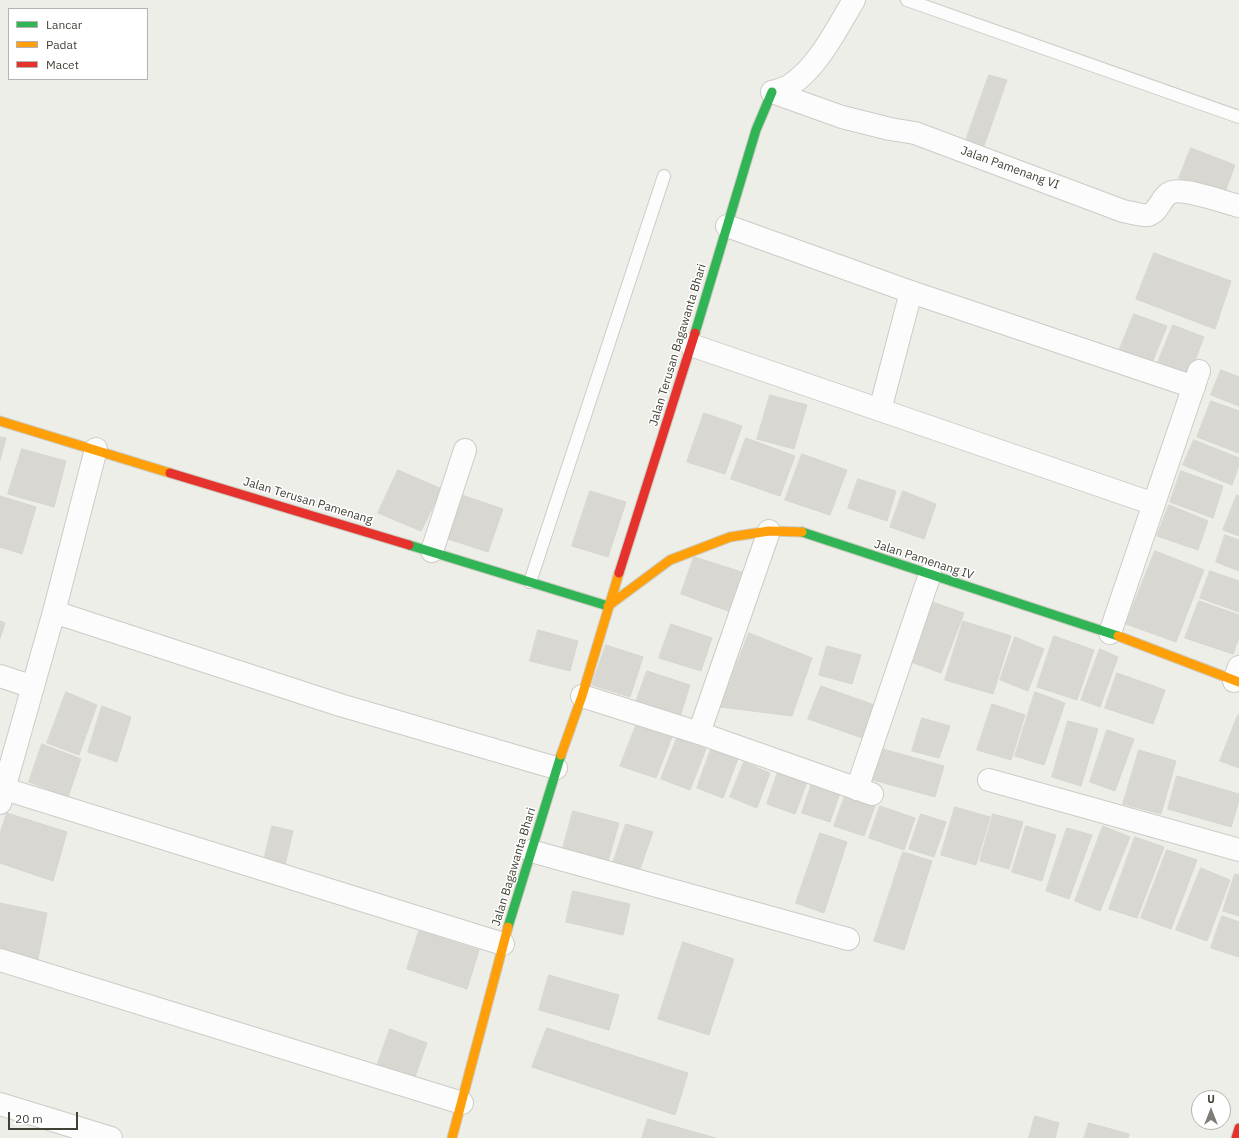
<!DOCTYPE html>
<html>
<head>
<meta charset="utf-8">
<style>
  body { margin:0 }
  #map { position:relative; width:1239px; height:1138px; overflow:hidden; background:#eeeee9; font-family:"IBM Plex Sans",sans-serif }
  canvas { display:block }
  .legend { position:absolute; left:8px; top:8px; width:140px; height:72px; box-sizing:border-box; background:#fff; border:1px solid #b4b3af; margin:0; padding:5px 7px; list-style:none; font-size:12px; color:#434036 }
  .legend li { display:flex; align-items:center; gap:8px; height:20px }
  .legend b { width:20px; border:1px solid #b4b3af }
  .north { position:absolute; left:1191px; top:1090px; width:40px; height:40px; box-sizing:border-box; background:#fff; border:1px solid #b4b3af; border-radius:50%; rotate:0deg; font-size:11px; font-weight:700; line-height:16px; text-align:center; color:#434036 }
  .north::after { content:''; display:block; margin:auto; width:14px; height:18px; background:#7f7d75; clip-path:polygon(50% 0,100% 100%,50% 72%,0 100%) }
  .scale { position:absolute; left:8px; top:1112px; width:70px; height:18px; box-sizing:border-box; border:2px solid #434036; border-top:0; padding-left:5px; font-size:12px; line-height:14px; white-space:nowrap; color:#434036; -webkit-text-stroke:3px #fff; paint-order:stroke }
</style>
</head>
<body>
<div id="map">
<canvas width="1239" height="1138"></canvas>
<ul class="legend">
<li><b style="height:5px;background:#30b455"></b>Lancar</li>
<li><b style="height:5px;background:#ff9f0a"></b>Padat</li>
<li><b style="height:5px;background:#e5322d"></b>Macet</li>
</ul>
<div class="north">U</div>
<div class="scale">20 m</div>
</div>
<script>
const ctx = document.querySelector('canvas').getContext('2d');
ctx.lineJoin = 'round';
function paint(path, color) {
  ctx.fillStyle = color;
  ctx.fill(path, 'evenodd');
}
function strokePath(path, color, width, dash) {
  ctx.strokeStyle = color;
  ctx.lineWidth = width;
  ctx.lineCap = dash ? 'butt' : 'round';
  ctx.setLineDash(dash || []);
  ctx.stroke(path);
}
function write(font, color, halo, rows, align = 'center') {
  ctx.font = font + ' "IBM Plex Sans",sans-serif';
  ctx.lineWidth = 3;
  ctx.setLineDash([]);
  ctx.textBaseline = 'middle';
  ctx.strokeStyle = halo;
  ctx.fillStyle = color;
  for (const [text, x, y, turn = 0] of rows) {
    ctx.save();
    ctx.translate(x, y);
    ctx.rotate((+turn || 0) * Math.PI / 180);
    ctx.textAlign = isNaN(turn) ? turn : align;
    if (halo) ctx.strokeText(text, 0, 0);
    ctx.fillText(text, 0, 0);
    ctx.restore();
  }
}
const building = new Path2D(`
  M989,75L1007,80L984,146L966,140Z
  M1191,148L1235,165L1224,195L1179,178Z
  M1154,253L1231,281L1215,329L1136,299Z
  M1134,314L1167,326L1152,363L1119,351Z
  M1173,325L1204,337L1189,376L1157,365Z
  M1221,370L1239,377V406L1211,395Z
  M770,395L807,405L794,449L757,439Z
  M1211,401L1239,411V453L1197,437Z
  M704,413L742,426L725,474L687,462Z
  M0,437L6,438L0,460Z
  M746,438L795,456L780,496L731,479Z
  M1194,440L1239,458V465L1232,485L1183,465Z
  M22,449L66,461L54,507L8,494Z
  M802,454L847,470L830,515L785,500Z
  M398,470L442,489L421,531L378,513Z
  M1181,471L1223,486L1213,518L1170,502Z
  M858,479L896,491L887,521L848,508Z
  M590,491L626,502L608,557L572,546Z
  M903,491L936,504L924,539L890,527Z
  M462,495L503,509L488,552L448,539Z
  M1237,495L1239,496V536L1223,530Z
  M0,496L36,507L22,554L0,547Z
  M1169,505L1208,521L1198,550L1157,536Z
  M1225,535L1239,540V571L1216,562Z
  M1155,551L1204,570L1176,642L1126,624Z
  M694,557L742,572L728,611L681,594Z
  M1210,571L1239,581V612L1200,598Z
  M1199,601L1239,615V637L1233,654L1185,638Z
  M932,602L964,613L941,673L911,662Z
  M0,621L5,623L0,638Z
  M963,621L1011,636L993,694L945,680Z
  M671,624L712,638L701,671L659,658Z
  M538,630L578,641L570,671L530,661Z
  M749,633L812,658L792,716L720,707Z
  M1054,636L1094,650L1077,700L1037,687Z
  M1015,637L1044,649L1028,691L1000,680Z
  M606,645L643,657L630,697L592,685Z
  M827,646L861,655L852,684L819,675Z
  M1100,649L1118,657L1100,707L1081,700Z
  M647,671L690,685L680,717L636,702Z
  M1117,673L1165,690L1153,724L1105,708Z
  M821,686L880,707L868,740L808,719Z
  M66,692L97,705L79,755L47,743Z
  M1035,692L1065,703L1044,765L1015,756Z
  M992,704L1025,715L1011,760L977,750Z
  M102,706L131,717L117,762L88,752Z
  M1238,715L1239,716V768L1220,761Z
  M922,718L950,726L939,758L912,751Z
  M1068,721L1098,729L1081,786L1052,777Z
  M636,726L672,737L656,778L620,766Z
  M1107,730L1134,739L1115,791L1090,782Z
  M677,738L706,749L690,790L661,779Z
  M42,744L81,759L68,797L29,782Z
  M711,749L738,759L723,798L697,788Z
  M883,749L944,766L935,797L873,780Z
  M1139,750L1176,761L1161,814L1123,804Z
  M744,762L770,773L757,808L730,797Z
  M778,772L807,782L795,814L767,804Z
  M1177,776L1239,794V801L1231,827L1168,809Z
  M812,783L840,793L830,822L802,813Z
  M845,796L875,806L864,836L834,826Z
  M880,806L915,818L904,850L869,838Z
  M955,807L990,817L976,865L941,855Z
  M573,811L619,823L607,865L562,852Z
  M7,813L67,832L53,881L0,863V834Z
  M921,814L946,822L934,857L909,849Z
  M993,814L1023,822L1009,869L980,861Z
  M626,824L653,832L639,872L613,863Z
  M272,826L293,831L285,865L264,860Z
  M1026,826L1056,835L1042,881L1012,872Z
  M1103,826L1130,837L1100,911L1075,901Z
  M1067,828L1092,835L1069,899L1046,891Z
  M820,833L847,842L824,913L796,903Z
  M1135,837L1164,847L1137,918L1109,909Z
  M1167,850L1197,860L1171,929L1141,918Z
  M903,852L932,861L904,950L874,941Z
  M1201,868L1230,880L1207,941L1176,930Z
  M1235,874L1239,875V916L1223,911Z
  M573,891L630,904L623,935L566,922Z
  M0,903L47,913L38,959L0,950Z
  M1222,916L1239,922V957L1211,948Z
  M419,931L479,950L467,989L407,969Z
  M683,942L734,959L709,1035L658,1019Z
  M549,975L619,995L609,1030L539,1010Z
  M547,1028L688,1073L675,1115L532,1067Z
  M390,1029L427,1043L414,1080L377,1066Z
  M1035,1116L1059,1123L1055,1138H1029Z
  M648,1119L716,1138H642Z
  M1089,1123L1129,1134L1128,1138H1084Z`);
const lane = new Path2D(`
  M907,0L1239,117
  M530,582L664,176`);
const street = new Path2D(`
  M772,92L842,117L890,129L915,133L1123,211C1129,212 1143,216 1148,215C1160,212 1160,196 1172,192C1185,188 1224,202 1239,206
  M772,92C778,90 787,88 792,84C820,64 837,28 854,0
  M727,226L911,292L1194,387
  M691,345L1154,504
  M880,410L911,292
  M432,551L465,450
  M54,612L340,705L556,768
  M1110,633L1199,371
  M0,676L33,687
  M1234,681L1239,667
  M582,696L699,733L872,794
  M699,733L769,531
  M989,780L1239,850
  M5,789L503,944
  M857,789L930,574
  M0,803L54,612L96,449
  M531,851L848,939
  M0,960L462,1103
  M0,1104L111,1138`);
const fast = new Path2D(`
  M695,333L756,130L772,92
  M802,532L1118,636
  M409,545L608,606
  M508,927L561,755`);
const slow = new Path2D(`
  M0,421L170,473
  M608,606L670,560L730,537L769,531L802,532
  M1118,636L1239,682
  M561,755L582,696L619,573
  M452,1138L508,927`);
const jam = new Path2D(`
  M170,473L409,545
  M619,573L695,333
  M1236,1138L1239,1128`);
const streetNames = [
  ["Jalan Pamenang VI",1010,168,20],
  ["Jalan Terusan Bagawanta Bhari",678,345,-73],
  ["Jalan Terusan Pamenang",308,501,17],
  ["Jalan Pamenang IV",924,560,18],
  ["Jalan Bagawanta Bhari",514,867,-73]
];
paint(building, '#d8d7d1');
strokePath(building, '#d6d5cf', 1);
strokePath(lane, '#cccbc6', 14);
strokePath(street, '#cccbc6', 24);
strokePath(fast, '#cccbc0', 11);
strokePath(slow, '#cccbc0', 11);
strokePath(jam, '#cccbc0', 11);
strokePath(lane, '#fcfcfc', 12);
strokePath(street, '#fcfcfc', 22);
strokePath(fast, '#30b455', 9);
strokePath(slow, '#ff9f0a', 9);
strokePath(jam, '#e5322d', 9);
write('12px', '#434036', '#fff', streetNames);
</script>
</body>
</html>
